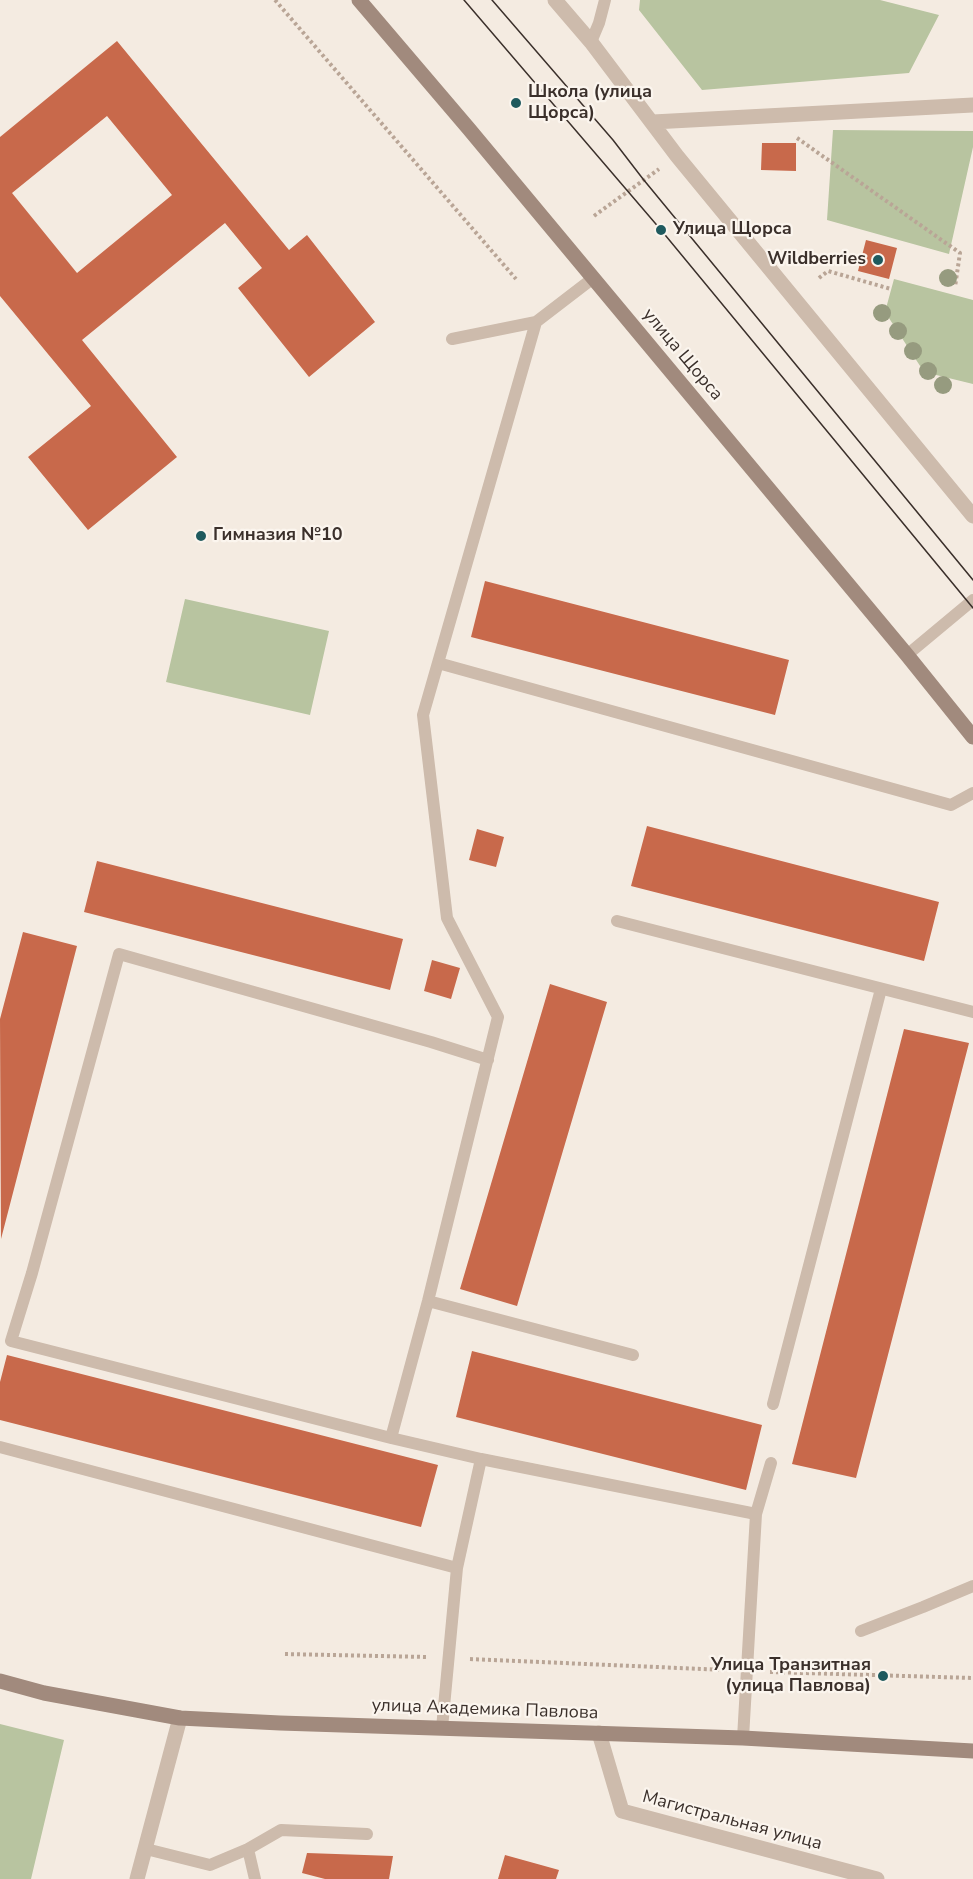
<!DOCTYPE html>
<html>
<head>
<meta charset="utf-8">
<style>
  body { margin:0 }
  canvas { display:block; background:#f4ebe1 }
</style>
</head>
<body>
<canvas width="973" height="1879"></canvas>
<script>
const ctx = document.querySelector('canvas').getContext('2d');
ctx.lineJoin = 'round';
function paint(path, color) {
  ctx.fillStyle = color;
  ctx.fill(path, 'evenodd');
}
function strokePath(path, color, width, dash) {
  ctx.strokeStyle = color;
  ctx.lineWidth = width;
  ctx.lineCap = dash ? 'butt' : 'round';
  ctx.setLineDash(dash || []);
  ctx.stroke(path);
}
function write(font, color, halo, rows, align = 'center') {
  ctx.font = font + ' "Nunito Sans",sans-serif';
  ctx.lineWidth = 4.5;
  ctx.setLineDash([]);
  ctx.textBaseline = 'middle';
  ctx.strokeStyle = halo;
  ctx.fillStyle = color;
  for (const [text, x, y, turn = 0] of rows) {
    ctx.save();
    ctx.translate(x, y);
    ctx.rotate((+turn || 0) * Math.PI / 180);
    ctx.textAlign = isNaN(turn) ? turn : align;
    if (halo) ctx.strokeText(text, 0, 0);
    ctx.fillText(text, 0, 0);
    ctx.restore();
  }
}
const green = new Path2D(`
  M640,0H880L939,15L909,73L702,90L639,10Z
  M833,130L973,131V147L949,254L827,220Z
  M894,279L973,300V384L924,372L885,312Z
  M185,599L329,631L310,715L166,682Z
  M0,1724L64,1740L31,1879H0Z`);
const building = new Path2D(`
  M117,41L289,250L307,235L375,322L309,377L238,288L262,268L225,223L82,340L177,457L88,530L28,457L91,406L0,296V137ZM107,116L172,195L77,273L12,193Z
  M762,143H796V171L761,170Z
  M866,240L897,248L889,279L858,271Z
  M485,581L789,660L775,715L471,637Z
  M647,826L939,902L924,961L631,886Z
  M477,829L504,837L496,867L469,860Z
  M97,861L403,939L390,990L84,912Z
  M23,932L77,946L1,1239L0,1019Z
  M432,960L460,968L451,999L424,991Z
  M550,984L607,1002L517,1306L460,1289Z
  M904,1029L969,1043L856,1478L792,1464Z
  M472,1351L762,1425L746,1490L456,1417Z
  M7,1355L438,1465L421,1527L0,1420V1382Z
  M307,1853L393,1856L389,1879H325L302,1873Z
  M505,1855L559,1870L556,1879H498Z`);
const path = new Path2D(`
  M275,0L516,279
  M797,138L960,253L955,287
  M594,216L659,169
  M819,278L828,271L891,289
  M285,1654L427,1657
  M470,1659L726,1670
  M770,1672L973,1678`);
const service = new Path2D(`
  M591,42L599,23L605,0
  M452,339L536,322
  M907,655L973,600
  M438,663L951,805L973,793
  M617,921L973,1012
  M428,1301L633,1355
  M773,1404L881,989
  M391,1438L11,1341L32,1273L119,954L431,1042L488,1060
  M0,1447L457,1568
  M481,1459L756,1514
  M861,1631L923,1607L973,1586
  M442,1728L457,1568L481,1459L391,1438L428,1301L498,1017L447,918L423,715L536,322L592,279
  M743,1738L756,1514L771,1463
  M146,1849L210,1865L248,1849L281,1830L367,1834
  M248,1849L255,1879`);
const minor = new Path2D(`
  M555,0L591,42L677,156L973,516
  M653,122L973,105
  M599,1733L622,1811L877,1879
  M137,1879L180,1718`);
const secondary = new Path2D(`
  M359,0L469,129L907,655L973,737
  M0,1681L44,1693L180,1718L280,1723L743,1738L973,1751`);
const tram = new Path2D(`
  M464,0L661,230L973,608
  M492,0L613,140L643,179L973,580`);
const trees = [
  [948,278],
  [882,313],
  [898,331],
  [913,351],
  [928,371],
  [943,385]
];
const markers = [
  [516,103,6,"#1f5a5e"],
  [661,230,6,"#1f5a5e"],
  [878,260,6,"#1f5a5e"],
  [201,536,6,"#1f5a5e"],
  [883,1676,6,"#1f5a5e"]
];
const poiNames = [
  ["Школа (улица",528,93],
  ["Щорса)",528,114],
  ["Улица Щорса",673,230],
  ["Wildberries",866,260,"right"],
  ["Гимназия №10",213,536],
  ["Улица Транзитная",871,1666,"right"],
  ["(улица Павлова)",871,1687,"right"]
];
const streetNames = [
  ["улица Щорса",682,355,50],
  ["улица Академика Павлова",485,1710,2],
  ["Магистральная улица",732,1821,15]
];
paint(green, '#b8c4a0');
paint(building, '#c8694b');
strokePath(path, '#b9a596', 4, [3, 3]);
strokePath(service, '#cdbbac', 12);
strokePath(minor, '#cdbbac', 15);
strokePath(secondary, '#a18a7d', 15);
strokePath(tram, '#3b302b', 1.5);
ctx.fillStyle = '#969b7f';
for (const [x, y] of trees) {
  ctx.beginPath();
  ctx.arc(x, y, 9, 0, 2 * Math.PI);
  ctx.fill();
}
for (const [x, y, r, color] of markers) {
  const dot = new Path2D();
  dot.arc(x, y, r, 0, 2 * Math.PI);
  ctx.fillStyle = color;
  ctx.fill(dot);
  strokePath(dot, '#fbf5ee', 2);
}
write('bold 18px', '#3b302b', '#fbf5ee', poiNames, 'left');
write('18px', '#3b302b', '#fbf5ee', streetNames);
</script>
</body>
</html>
